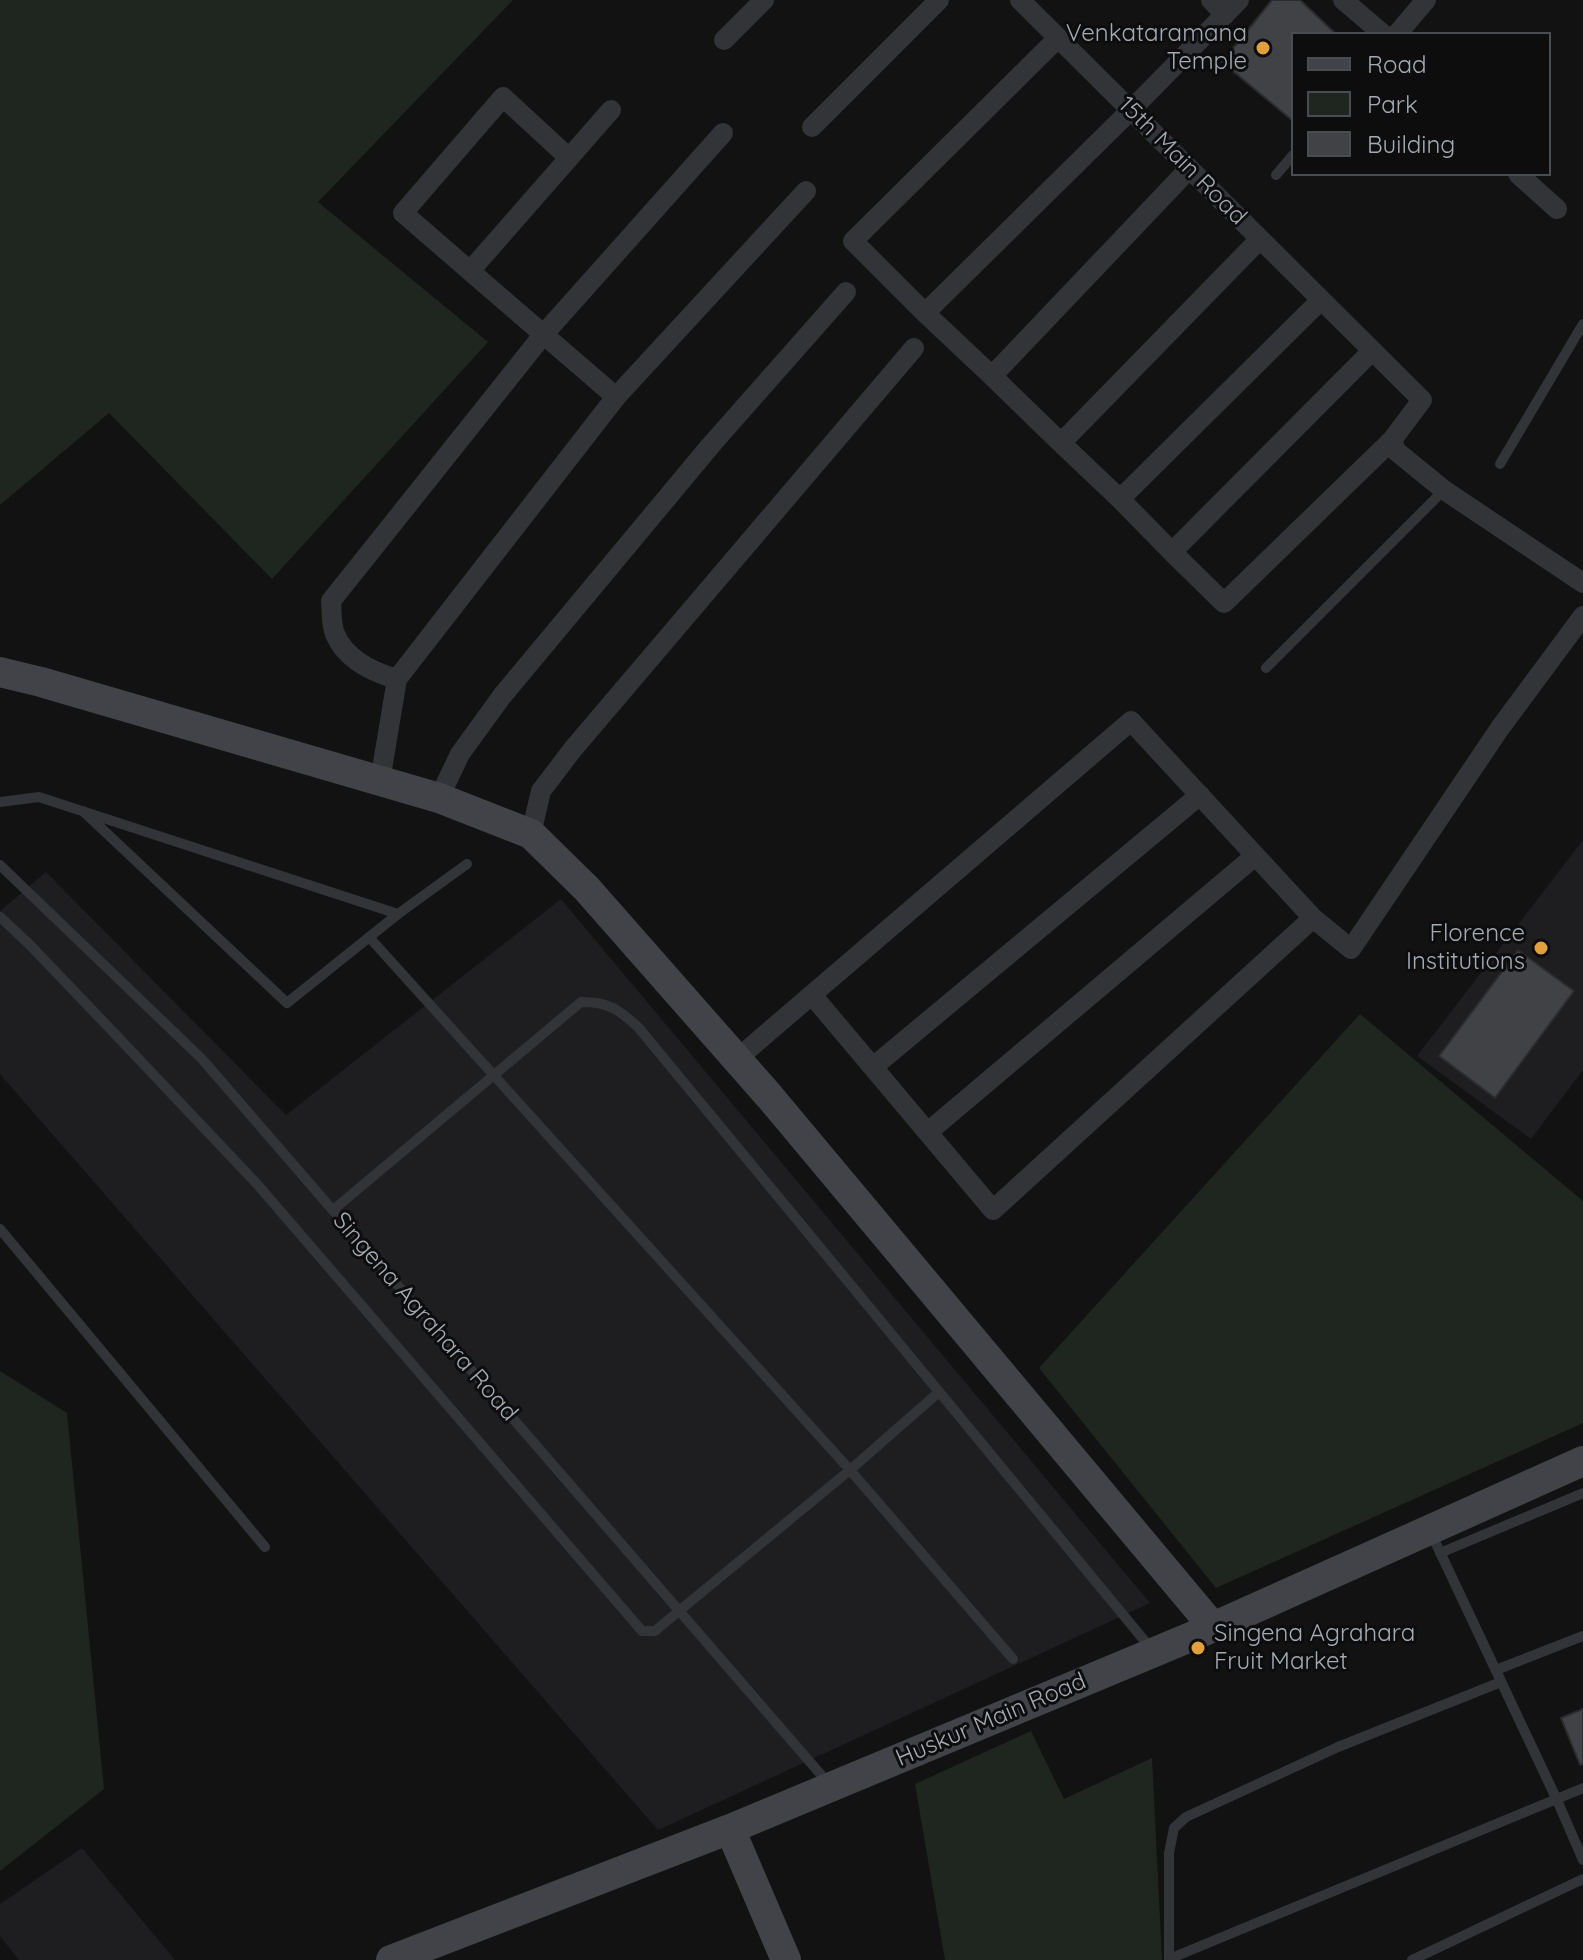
<!DOCTYPE html>
<html>
<head>
<meta charset="utf-8">
<style>
  body { margin:0 }
  #map { position:relative; width:1583px; height:1960px; overflow:hidden; background:#121213; font-family:Quicksand,sans-serif }
  canvas { display:block }
  .legend { position:absolute; left:1291px; top:32px; width:260px; height:144px; box-sizing:border-box; background:#0d0d0e; border:2px solid #494c50; margin:0; padding:10px 14px; list-style:none; font-size:24px; color:#a4aab3 }
  .legend li { display:flex; align-items:center; gap:16px; height:40px }
  .legend b { width:40px; border:2px solid #494c50 }
</style>
</head>
<body>
<div id="map">
<canvas width="1583" height="1960"></canvas>
<ul class="legend">
<li><b style="height:10px;background:#414348"></b>Road</li>
<li><b style="height:22px;background:#1f261f"></b>Park</li>
<li><b style="height:22px;background:#414246"></b>Building</li>
</ul>
</div>
<script>
const ctx = document.querySelector('canvas').getContext('2d');
ctx.lineJoin = 'round';
function paint(path, color) {
  ctx.fillStyle = color;
  ctx.fill(path, 'evenodd');
}
function strokePath(path, color, width, dash) {
  ctx.strokeStyle = color;
  ctx.lineWidth = width;
  ctx.lineCap = dash ? 'butt' : 'round';
  ctx.setLineDash(dash || []);
  ctx.stroke(path);
}
function write(font, color, halo, rows, align = 'center') {
  ctx.font = font + ' Quicksand,sans-serif';
  ctx.lineWidth = 6;
  ctx.setLineDash([]);
  ctx.textBaseline = 'middle';
  ctx.strokeStyle = halo;
  ctx.fillStyle = color;
  for (const [text, x, y, turn = 0] of rows) {
    ctx.save();
    ctx.translate(x, y);
    ctx.rotate((+turn || 0) * Math.PI / 180);
    ctx.textAlign = isNaN(turn) ? turn : align;
    if (halo) ctx.strokeText(text, 0, 0);
    ctx.fillText(text, 0, 0);
    ctx.restore();
  }
}
const built = new Path2D(`
  M1583,840V1070L1531,1139L1417,1056Z
  M46,872L286,1115L561,899L1150,1603L658,1830L0,1074V911Z
  M82,1848L175,1960H19L0,1936V1904Z`);
const green = new Path2D(`
  M0,0H513L318,202L488,342L272,579L109,413L0,505Z
  M1360,1014L1583,1201V1423L1216,1588L1039,1368Z
  M0,1371L67,1413L104,1789L0,1871Z
  M1031,1731L1064,1799L1152,1758L1162,1960H945L915,1784Z`);
const building = new Path2D(`
  M1272,0H1300L1336,34H1293V121L1222,62Z
  M1518,950L1574,991L1495,1098L1439,1056Z
  M1583,1709V1764L1580,1765L1561,1718Z`);
const lane = new Path2D(`
  M1276,175L1293,155
  M1500,464L1583,324
  M1266,668L1444,490
  M0,802L39,797L398,914L467,864
  M83,811L287,1003L398,914
  M0,865L202,1059L829,1784
  M0,917L29,944L116,1035L257,1184L642,1631H655L679,1611L850,1470L939,1392
  M369,937L850,1470L1013,1659
  M333,1210L581,1002C609,1002 618,1009 638,1027L1153,1651
  M0,1229L265,1547
  M1431,1533L1557,1800L1583,1860
  M1440,1553L1583,1493
  M1496,1670L1583,1636
  M1169,1959L1583,1788
  M1169,1960V1853L1174,1828L1186,1817L1338,1747L1501,1682
  M1412,1960L1583,1879`);
const street = new Path2D(`
  M1020,0L1422,400L1392,440L1396,451L1444,490L1583,583
  M1211,0L1225,15
  M1343,0L1383,34
  M1397,34L1426,0
  M1058,38L853,241L925,313L1131,110L1239,0
  M724,40L764,0
  M611,110L470,271L616,397
  M812,127L939,0
  M1518,174L1557,209
  M470,271L403,213L503,97L568,157
  M925,313L992,376L1189,169
  M992,376L1061,443L1260,239
  M1061,443L1120,499L1321,300
  M1120,499L1172,552L1372,351
  M1172,552L1224,603L1392,440
  M397,679C372,672 346,660 335,634C331,625 332,612 331,601L543,335L723,133
  M380,781L397,679L616,397L806,191
  M439,798L460,754L502,696L711,445L846,292
  M531,834L541,791L573,749L914,348
  M1313,918L1351,949L1500,728L1583,616
  M737,1059L766,1034L1131,721L1313,918L993,1210L812,995
  M873,1067L1200,795
  M928,1132L1255,856`);
const secondary = new Path2D(`
  M0,672L41,682L439,798L531,834L587,889L770,1097L1214,1628
  M730,1829L786,1960
  M391,1960L730,1829L1193,1636L1583,1461`);
const markers = [
  [1263,48,8,"#e1a03c"],
  [1541,948,8,"#e1a03c"],
  [1198,1648,8,"#e1a03c"]
];
const poiNames = [
  ["Venkataramana",1247,34],
  ["Temple",1247,62],
  ["Florence",1525,934],
  ["Institutions",1525,962],
  ["Singena Agrahara",1214,1634,"left"],
  ["Fruit Market",1214,1662,"left"]
];
const streetNames = [
  ["15th Main Road",1182,161,45],
  ["Singena Agrahara Road",425,1317,49],
  ["Huskur Main Road",991,1720,-23]
];
paint(built, '#1e1e20');
paint(green, '#1f261f');
paint(building, '#414246');
strokePath(building, '#2c2c2f', 2);
strokePath(lane, '#333438', 10);
strokePath(street, '#333438', 20);
strokePath(secondary, '#414348', 30);
for (const [x, y, r, color] of markers) {
  const dot = new Path2D();
  dot.arc(x, y, r, 0, 2 * Math.PI);
  ctx.fillStyle = color;
  ctx.fill(dot);
  strokePath(dot, '#0d0d0e', 3);
}
write('24px', '#a4aab3', '#0d0d0e', poiNames, 'right');
write('24px', '#a4aab3', '#0d0d0e', streetNames);
</script>
</body>
</html>
